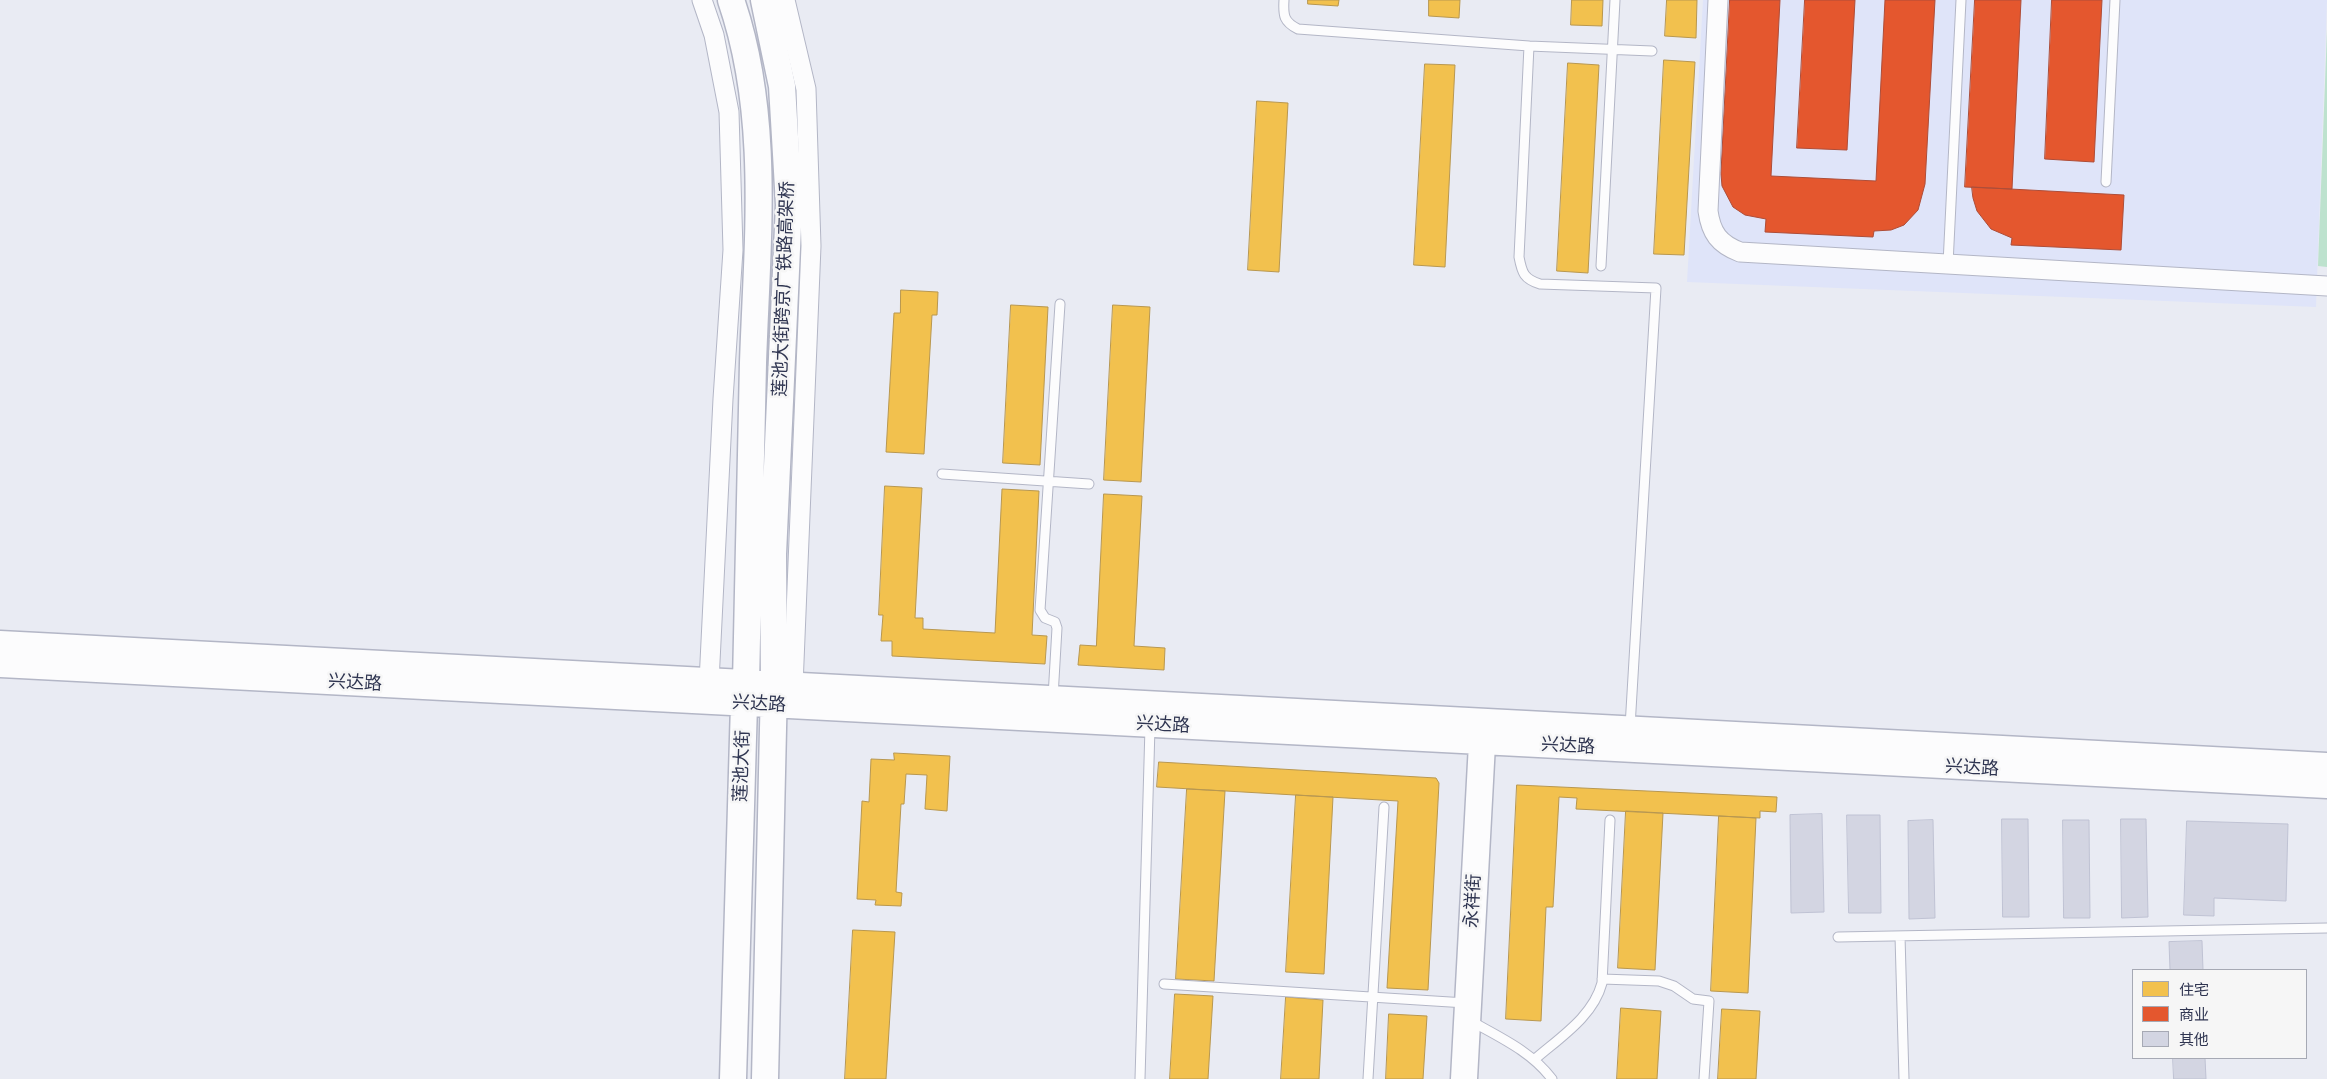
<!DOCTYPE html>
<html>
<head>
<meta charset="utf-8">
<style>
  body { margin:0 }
  #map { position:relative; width:2327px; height:1079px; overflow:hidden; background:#e9ebf3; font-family:Figtree,"Noto Sans SC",sans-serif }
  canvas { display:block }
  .legend { position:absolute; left:2132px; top:969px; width:175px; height:90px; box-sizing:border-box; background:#f6f6f6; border:1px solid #a6a9b4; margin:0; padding:6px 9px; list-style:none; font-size:15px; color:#2f3551 }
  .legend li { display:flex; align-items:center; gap:10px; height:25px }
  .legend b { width:25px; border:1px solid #a6a9b4 }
</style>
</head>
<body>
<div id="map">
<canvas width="2327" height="1079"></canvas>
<ul class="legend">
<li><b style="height:14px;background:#f2c14e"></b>住宅</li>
<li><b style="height:14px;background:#e4572e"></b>商业</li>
<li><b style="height:14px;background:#d3d5e2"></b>其他</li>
</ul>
</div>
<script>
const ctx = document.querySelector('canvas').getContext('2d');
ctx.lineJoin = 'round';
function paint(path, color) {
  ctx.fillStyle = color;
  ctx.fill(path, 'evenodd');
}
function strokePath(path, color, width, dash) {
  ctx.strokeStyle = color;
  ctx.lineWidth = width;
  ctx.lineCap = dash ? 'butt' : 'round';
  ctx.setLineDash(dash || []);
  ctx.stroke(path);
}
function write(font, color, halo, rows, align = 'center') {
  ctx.font = font + ' Figtree,"Noto Sans SC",sans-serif';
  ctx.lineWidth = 5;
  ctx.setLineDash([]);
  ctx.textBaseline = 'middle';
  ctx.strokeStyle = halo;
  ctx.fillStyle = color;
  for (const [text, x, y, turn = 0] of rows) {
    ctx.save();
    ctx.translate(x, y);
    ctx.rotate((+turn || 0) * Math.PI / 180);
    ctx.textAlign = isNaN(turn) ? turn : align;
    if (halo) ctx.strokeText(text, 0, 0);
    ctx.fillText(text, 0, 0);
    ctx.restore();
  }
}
const built = new Path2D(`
  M1703,0H2327L2316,307L1687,282Z`);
const green = new Path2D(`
  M2327,30V267L2318,266Z`);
const homes = new Path2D(`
  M1308,0H1339L1338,6L1308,4Z
  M1429,0H1460L1459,18L1429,16Z
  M1572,0H1603L1602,26L1571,25Z
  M1667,0H1697L1696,38L1665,36Z
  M1664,60L1695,62L1684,255L1654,254Z
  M1568,63L1599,65L1588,273L1557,271Z
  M1425,64L1455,65L1445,267L1414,265Z
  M1257,101L1288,103L1279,272L1248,270Z
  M901,290L938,292L937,315H932L924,454L886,452L894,313H900Z
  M1011,305L1048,307L1040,465L1003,463Z
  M1113,305L1150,307L1141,482L1104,480Z
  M885,486L922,488L915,618H923V629L995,633L1002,489L1039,491L1032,635L1047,636L1045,664L892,656V641H881L883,615H879Z
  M1104,494L1142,496L1134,646L1165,648L1164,670L1078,665L1080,645L1096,646Z
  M894,753L950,756L947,811L925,809L927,775L906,774L904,804H901L896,892L902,893L901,906L875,905L876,900L857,899L862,801L869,802L871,759L894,760Z
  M1159,762L1436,778L1439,783L1428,990L1387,988L1398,801L1157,787Z
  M1517,785L1777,797L1776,812L1760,811V818L1576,809L1577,798L1559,797L1553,907H1546L1541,1021L1506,1019Z
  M1187,789L1225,791L1214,981L1176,979Z
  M1296,795L1333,797L1324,974L1286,972Z
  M1626,811L1663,813L1655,970L1618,968Z
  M1719,816L1756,818L1748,993L1711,991Z
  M853,930L895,932L886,1079H845Z
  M1175,994L1213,996L1208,1079H1170Z
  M1286,997L1323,1000L1319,1079H1281Z
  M1621,1008L1661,1011L1657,1079H1617Z
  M1722,1009L1760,1011L1756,1079H1718Z
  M1389,1014L1427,1016L1423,1079H1386Z`);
const shops = new Path2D(`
  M1730,0H1780L1771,176L1876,181L1885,0H1935L1925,184L1918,210L1904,225L1891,230L1874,231L1873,237L1765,232L1766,219L1745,215L1733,207L1722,186L1721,174Z
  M1805,0H1855L1847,150L1797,148Z
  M1975,0H2021L2012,189L1965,187Z
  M2052,0H2102L2094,162L2045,159Z
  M1972,187L2124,195L2121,250L2011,245L2012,238L1991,229L1977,211L1973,198Z`);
const building = new Path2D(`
  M1822,814L1824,912L1791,913L1790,815Z
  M1847,815H1880L1881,913H1849Z
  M2002,819H2028L2029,917H2003Z
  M2121,819H2146L2148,917L2122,918Z
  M1933,820L1935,918L1909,919L1908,821Z
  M2063,820H2089L2090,918H2064Z
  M2187,821L2288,824L2286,901L2214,898V916L2184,915Z
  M2202,941L2203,970H2170L2169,942Z
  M2173,1058H2205L2206,1079H2174Z`);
const lane = new Path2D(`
  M1284,0C1283,16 1284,22 1298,29L1529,46
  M2106,182L2115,0
  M1948,264L1961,0
  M1601,266L1615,0
  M942,474L1089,484
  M1053,697L1057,628L1055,622L1045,618L1040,610L1060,304
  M1630,727L1656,288L1540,284C1524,279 1522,273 1519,257L1529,46L1652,51
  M1900,936L1904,1079
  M1838,937L2327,928
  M1602,979L1659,981L1674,986L1693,999L1709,1001L1704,1079
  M1164,984L1466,1003
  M1469,1020C1499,1037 1531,1051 1552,1079
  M1534,1060C1559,1038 1593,1017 1602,983L1610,820
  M1140,1079L1150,727
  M1368,1079L1384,807`);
const street = new Path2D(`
  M702,0L714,35L729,112L733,250L723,399L709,682
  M785,0L806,89L811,246L793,686
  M1718,0L1708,211C1711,233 1719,244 1740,252L2327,286`);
const secondary = new Path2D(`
  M731,0C771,116 757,242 753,363C750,470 748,577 746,683L744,704L733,1079
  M764,0L782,86L789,205L773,554L774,685L765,1079
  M0,644L2327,766
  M0,664L2327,785
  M1464,1079L1483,725`);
const streetNames = [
  ["莲池大街跨京广铁路高架桥",784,289,-88],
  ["兴达路",355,683,3],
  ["兴达路",759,704,3],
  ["兴达路",1163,725,3],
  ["兴达路",1568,746,3],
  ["莲池大街",742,766,-88],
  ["兴达路",1972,768,3],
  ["永祥街",1473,901,-87]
];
paint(built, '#dfe4f9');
paint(green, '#bde2ce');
paint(homes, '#f2c14e');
strokePath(homes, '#b8974f', 1);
paint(shops, '#e4572e');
strokePath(shops, '#ae4d38', 1);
paint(building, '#d3d5e2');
strokePath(building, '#bfc2d3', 1);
strokePath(lane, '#b3b6c6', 11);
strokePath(street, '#b3b6c6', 21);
strokePath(secondary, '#b3b6c6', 29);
strokePath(lane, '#fcfcfd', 9);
strokePath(street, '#fcfcfd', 19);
strokePath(secondary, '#fcfcfd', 26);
write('18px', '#2f3551', '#f6f6f6', streetNames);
</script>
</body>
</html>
